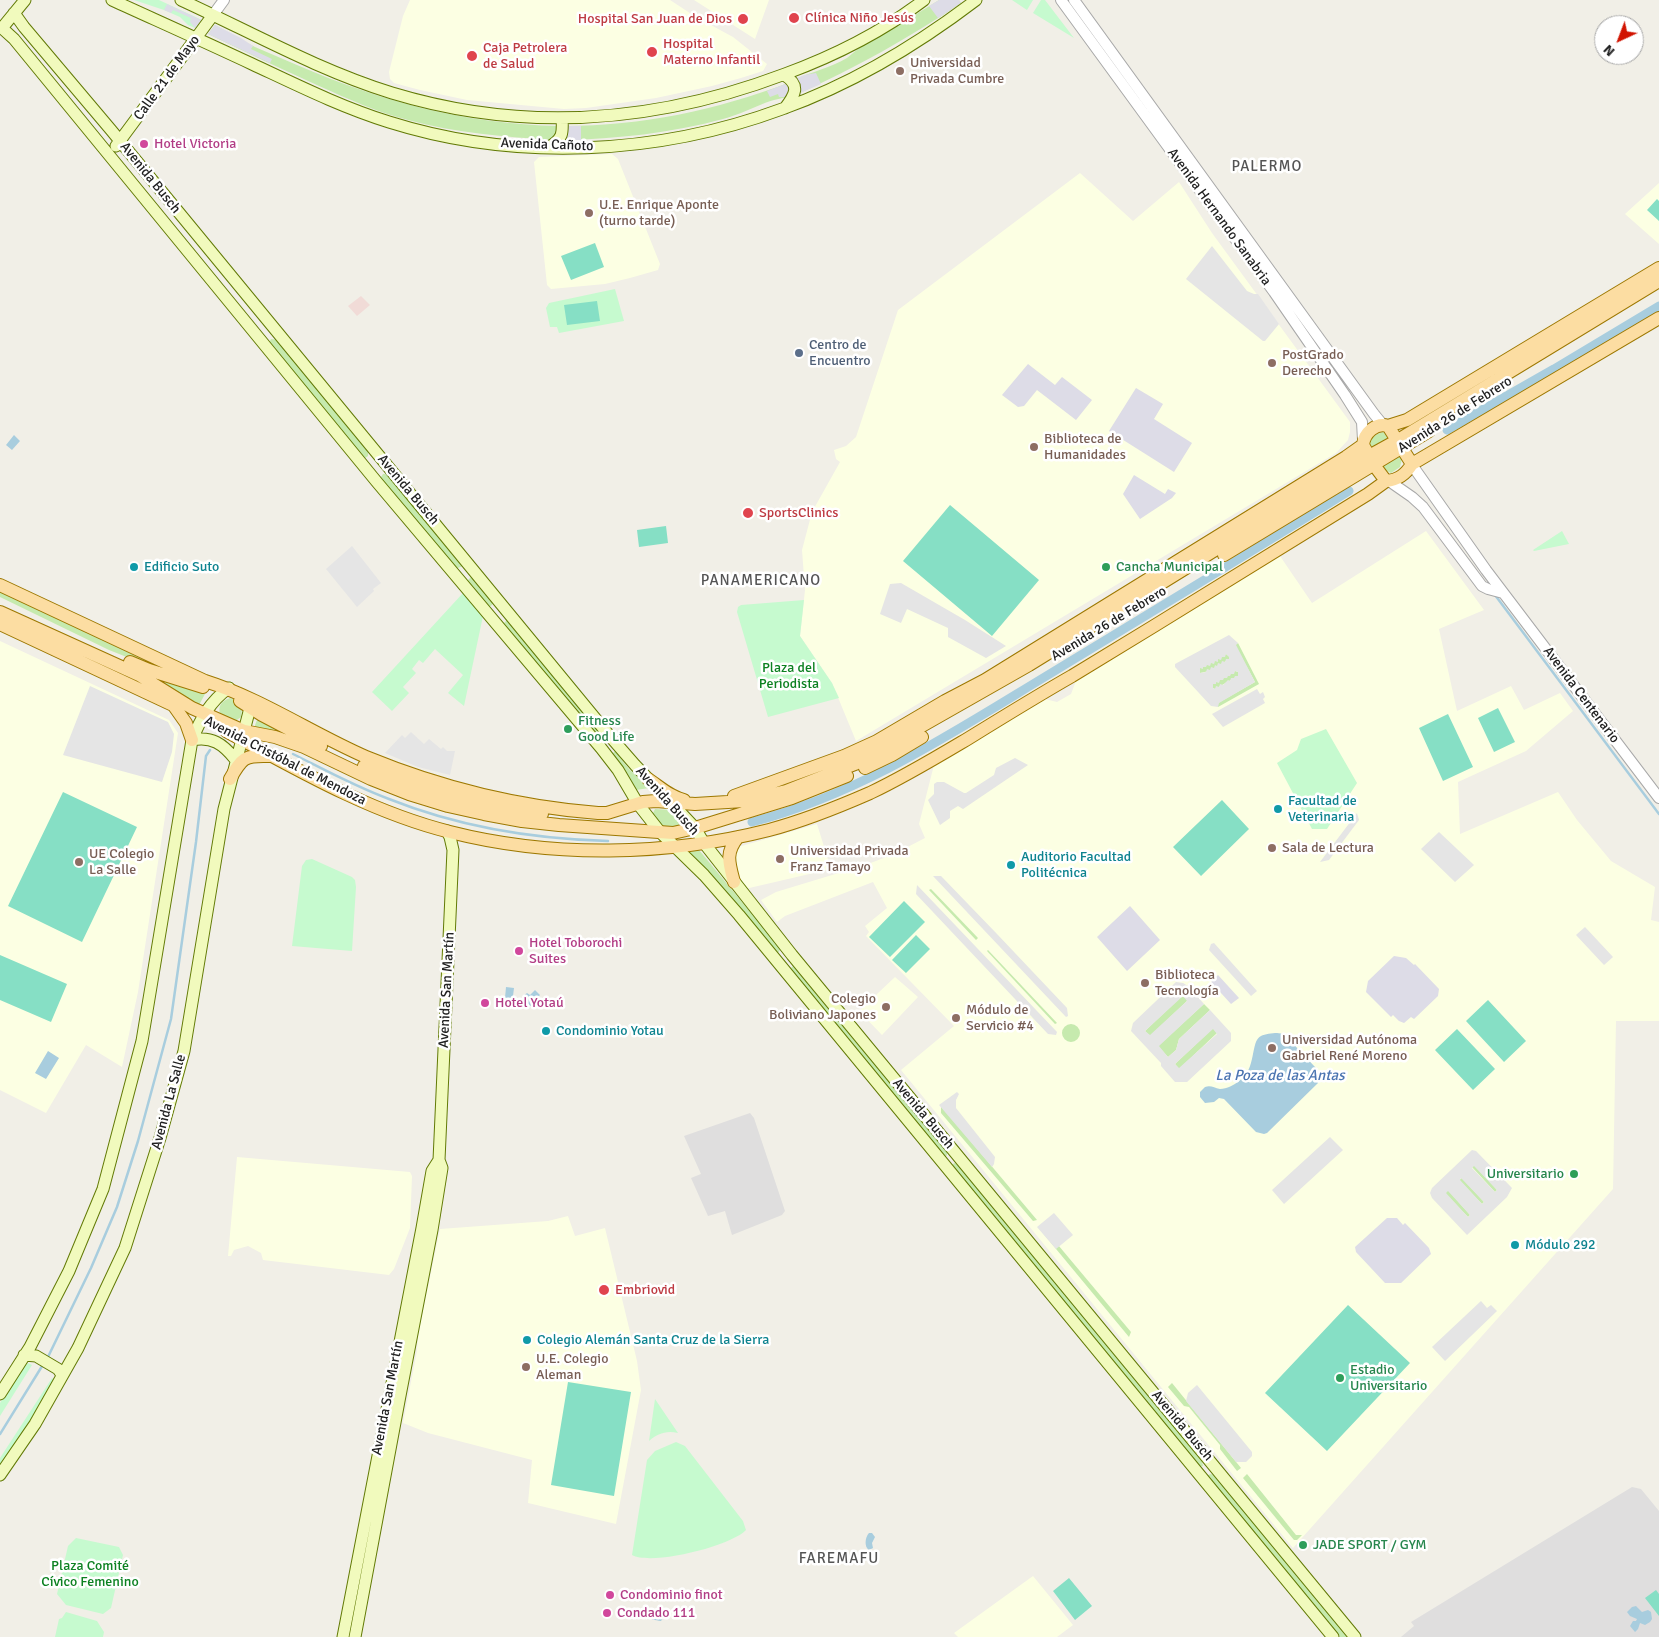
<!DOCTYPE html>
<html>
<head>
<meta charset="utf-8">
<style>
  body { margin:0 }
  #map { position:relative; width:1659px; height:1637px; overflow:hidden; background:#f1efe7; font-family:Signika,sans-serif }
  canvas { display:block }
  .north { position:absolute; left:1594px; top:15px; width:50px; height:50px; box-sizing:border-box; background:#fff; border:1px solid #a6a6a6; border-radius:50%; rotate:223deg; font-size:14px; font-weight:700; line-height:20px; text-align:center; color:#212121 }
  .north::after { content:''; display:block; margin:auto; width:18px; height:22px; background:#d11401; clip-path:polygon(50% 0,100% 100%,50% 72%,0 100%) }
</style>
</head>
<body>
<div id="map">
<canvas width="1659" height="1637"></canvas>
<div class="north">N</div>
</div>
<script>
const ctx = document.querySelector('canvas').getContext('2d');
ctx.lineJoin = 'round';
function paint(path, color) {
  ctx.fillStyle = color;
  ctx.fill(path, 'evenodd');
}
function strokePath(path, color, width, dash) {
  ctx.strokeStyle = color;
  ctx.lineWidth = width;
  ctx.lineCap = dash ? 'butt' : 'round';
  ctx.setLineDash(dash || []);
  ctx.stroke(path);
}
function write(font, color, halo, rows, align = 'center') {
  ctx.font = font + ' Signika,sans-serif';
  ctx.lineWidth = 5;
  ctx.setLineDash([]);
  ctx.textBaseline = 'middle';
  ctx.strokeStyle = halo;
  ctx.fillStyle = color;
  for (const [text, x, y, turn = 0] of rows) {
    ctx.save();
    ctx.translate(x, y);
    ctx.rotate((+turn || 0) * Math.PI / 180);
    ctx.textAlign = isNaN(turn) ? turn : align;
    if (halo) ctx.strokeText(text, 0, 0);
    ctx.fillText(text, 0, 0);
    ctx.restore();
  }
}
const residential = new Path2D(`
  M750,1113L754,1118L785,1211L782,1215L732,1235L725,1211L708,1216L691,1178L701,1174L684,1136Z
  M1632,1487L1641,1489L1659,1511V1637H1401L1414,1626L1411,1622Z`);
const commercial = new Path2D(`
  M361,296L370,305L357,316L348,306Z`);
const education = new Path2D(`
  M410,0H670L696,17L733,37L767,64L763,71L741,78L712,86L656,98L586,108L564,109L467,100L420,90L394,83L390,79L389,72L403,16Z
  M694,0H769L755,39Z
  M612,154L618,159L660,264L658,270L630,278L605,284L551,289L547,285L534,162L539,157Z
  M1080,173L1133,221L1179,182L1212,233L1350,422V432L1348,440L1336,453L856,741L832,683L800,636L805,590L802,550L812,512L840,462L836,459L834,450L846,446L856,437L898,310Z
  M1659,183V244L1625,214Z
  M1426,531L1484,610L1439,629L1457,711L1511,686L1524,710L1560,693L1573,711L1526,751L1458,782L1460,834L1558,792L1577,820L1611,861L1655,887L1651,920L1659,922V1021H1616L1613,1189L1293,1548L901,1070L954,1026L866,936L869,932L865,926L887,908L873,882L785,916L777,922L761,900L776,892L865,865L892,855L925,838L919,824L934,765L1045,699L1057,702L1071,694L1076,681L1280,556L1312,603Z
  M0,641L169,720L178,733L138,992L122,1067L86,1045L46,1113L0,1090Z
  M817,824L831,869L745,889L735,875V848Z
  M895,977L918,997L882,1035L859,1011Z
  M237,1157L410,1172L412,1176L410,1228L394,1269L389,1275L263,1260L261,1253L248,1246L234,1250L231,1256H228Z
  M568,1216L575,1236L605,1228L637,1361L641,1390L616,1524L528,1503L532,1460L428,1433L403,1423L417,1351L418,1335L440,1229L548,1221Z
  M1033,1576L1073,1625L1057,1637H958L954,1633Z`);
const grass = new Path2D(`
  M939,0H959L961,3C909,38 855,68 798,94L793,80C811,72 830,68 847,58C851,55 855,51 859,48C886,32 912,17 939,0Z
  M215,25C228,32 241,40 255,47C269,53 283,59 297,65C383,102 465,124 559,126L555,140C505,137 456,133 408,120C377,112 348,99 319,86C282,69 245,52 208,34Z
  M788,83L792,97C767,98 747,113 723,119C671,133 617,139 563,140L565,126C641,126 717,110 788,83Z
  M271,339L278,340L368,449V456L364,459L269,343Z
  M1383,432L1387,435L1389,438L1372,450L1369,444C1371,437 1376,434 1383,432Z
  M1399,454L1402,459L1400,467L1391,473L1385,470L1381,465Z
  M383,474H385L389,476L463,566L458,568L456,571L381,481V477Z
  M471,577H475L494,600L492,605L489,607L468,584V580Z
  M0,590L149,662L162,671L109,650L0,597Z
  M508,619L604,737L601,740L578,711L503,624Z
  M1238,643L1259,684L1218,707V703L1255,682L1235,645Z
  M1226,654L1230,657L1229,659C1220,665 1210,672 1200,673L1199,671L1200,668Z
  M1235,671L1238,672V676L1215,689L1213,688V684Z
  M140,672L199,692L205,694L198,707Z
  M230,698L238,701L242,708L241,717L234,722L220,714C218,706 221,701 230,698Z
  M258,717L295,739L254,728Z
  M615,751L629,769L649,788L636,790L629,776L612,754Z
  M655,809L672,810L683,822V826L664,829L652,815Z
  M699,850L781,949L778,953L775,952L688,852Z
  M931,889L978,938L976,940L929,890Z
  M988,950L1057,1023L1055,1024L987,951Z
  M793,966L947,1152V1155L945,1157L790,969Z
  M1183,995L1188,1000L1150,1036L1145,1031Z
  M1204,1004L1210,1010L1179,1039L1176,1050L1168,1057L1158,1046Z
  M1062 1033a9 9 0 1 1 18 0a9 9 0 1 1-18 0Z
  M1213,1028L1217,1033L1179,1069L1175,1064Z
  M941,1106L1037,1220L1033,1221L941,1113Z
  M954,1163L958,1164L1202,1461L1203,1466L1199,1467L953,1169L952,1166Z
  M1474,1165L1497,1190L1495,1192L1472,1167Z
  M1462,1178L1484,1202L1482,1204L1459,1180Z
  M1448,1190L1470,1215L1468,1217L1445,1193Z
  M1043,1227L1131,1332L1129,1337L1042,1232Z
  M1172,1383L1241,1468L1237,1471L1220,1449V1445L1189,1407L1184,1406L1168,1387Z
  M1211,1474L1215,1476L1348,1637H1340L1209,1480L1208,1475Z
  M1247,1474L1296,1535H1302L1297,1540H1294L1243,1478Z`);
const park = new Path2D(`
  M134,0H159L202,20L195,28L188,25L180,17L164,10Z
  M1012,0H1033L1027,10Z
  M1041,0H1045L1074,38L1033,13Z
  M615,289L624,321L559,333L557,327H550L546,308L549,303Z
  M1562,531L1569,544L1534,551L1533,550Z
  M463,593L483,616L464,706L448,693L463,675L435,649L423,663L419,660L412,669L416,673L403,687L409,693L392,711L372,692Z
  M804,600L800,636L832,683L839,698L768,717L737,612L738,607L741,605Z
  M1326,729L1357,783L1327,829H1312L1277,763L1297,750L1301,739Z
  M312,859L352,877L355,880L356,887L352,951L292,946L302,866L306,860Z
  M28,1363L32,1365L0,1416V1403L23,1366Z
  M52,1378L55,1381L38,1410L0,1466V1458Z
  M655,1399L678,1433C666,1430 657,1434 649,1441Z
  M676,1442L685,1446L743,1521L746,1530C731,1546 652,1566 632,1555L647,1460L655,1451Z
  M76,1538L119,1547L123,1555L111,1608L103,1614L66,1605L57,1594L68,1546Z
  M66,1612L97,1621L104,1632L103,1637H55L59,1619L62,1618Z`);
const pitch = new Path2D(`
  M1657,199L1659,201V221L1647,210Z
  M595,243L604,267L571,280L561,256Z
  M597,301L600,321L567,325L564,305Z
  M950,505L1039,580L992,636L903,561Z
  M666,526L668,543L639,547L637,530Z
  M1498,708L1515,742L1494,752L1478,718Z
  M1448,714L1473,767L1443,781L1419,728Z
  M63,792L137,827L82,942L8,906Z
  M1222,800L1249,829L1201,876L1173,847Z
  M904,901L925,922L890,957L869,937Z
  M916,935L930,949L906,973L892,960Z
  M0,955L67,984L51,1022L0,1000Z
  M1488,1000L1526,1041L1504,1062L1466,1021Z
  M1457,1029L1495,1069L1473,1090L1435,1050Z
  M1348,1305L1410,1363L1327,1451L1265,1393Z
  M568,1382L631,1392L614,1496L551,1485Z
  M1069,1578L1092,1606L1075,1620L1053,1591Z
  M1656,1590L1659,1594V1616L1645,1598Z`);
const parking = new Path2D(`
  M1212,246L1247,291L1254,294H1258L1279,324L1265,341H1263L1186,279Z
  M352,546L381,583L373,589L374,591L357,607L326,569Z
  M901,583L965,620L1006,646L986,658L948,637V628L907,609L901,623L880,614L890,584Z
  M1229,635L1238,643L1236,645L1255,682L1219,703L1218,707L1211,706L1175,667V664ZM1226,654L1229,657V659H1226L1225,662L1222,661L1221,664L1218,663L1217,666L1215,665L1214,668L1211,667L1210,670L1207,669L1206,672L1200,673V668L1203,669V667H1206L1207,665L1210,666L1211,663L1214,664L1215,661L1218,662V659L1221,660L1222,657H1225ZM1235,671L1238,672V676H1235L1234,678H1231L1230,681L1228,680L1223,685L1220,684L1219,687L1216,686L1215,689L1213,688V684H1216V682L1219,683L1220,680H1223L1224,678H1227L1228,676H1230L1231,674H1234Z
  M90,686L168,722L174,734L172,752L162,782L63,755Z
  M1257,689L1260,694L1263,692L1265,697L1263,699L1265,703L1223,727L1212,714Z
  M411,732L424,744L429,739L441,749L443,747L447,751H455L450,775L418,767L385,753L402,735L405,738Z
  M1015,758L1028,765L963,809L958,806L950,811V818L940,825L928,800L934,794V784L937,782H944L964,793H966L994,775L996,768Z
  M1357,813L1359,820L1329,860L1320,862Z
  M1439,832L1474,865L1455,882L1421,849Z
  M933,876H941L997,934L1067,1008L1068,1016L1066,1017Z
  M917,885L1057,1032L1056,1035L1048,1034L916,894Z
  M1585,927L1613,957L1604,965L1576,935Z
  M1214,943L1257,991L1251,996L1209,950L1211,944Z
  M1176,982L1183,983L1188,986L1204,1004L1159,1046L1168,1057L1176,1050L1179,1039L1210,1010L1231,1033V1041L1187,1082H1175L1161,1066V1063L1131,1031L1133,1023ZM1183,996L1187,1001L1150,1035L1145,1031ZM1213,1029L1217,1034L1179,1068L1175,1064Z
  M957,1092L959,1094L956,1100V1108L995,1157L994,1164L992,1167L939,1105Z
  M1330,1137L1343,1150L1284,1204L1272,1190Z
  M1472,1150L1476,1151L1512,1188L1507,1197L1467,1235L1432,1198L1430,1193L1432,1188ZM1474,1166L1497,1190L1495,1192L1472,1168ZM1461,1178L1484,1202L1482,1204L1460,1180ZM1448,1191L1470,1215L1468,1217L1446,1193Z
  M1054,1213L1073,1235L1056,1249L1037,1227Z
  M1481,1301L1487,1308L1491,1305L1497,1311L1445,1361L1432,1347Z
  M1197,1385L1252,1452V1456L1246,1462H1236L1186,1401L1188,1393Z`);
const plaza = new Path2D(`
  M939,0H959L961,3L938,18L929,6Z
  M167,4L199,19L202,20L195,28L190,22L191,18L173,10L171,13L164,10Z
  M215,25L241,38L253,46L251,49L272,59L270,63L208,34Z
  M816,73L821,84L798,94L793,80L804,75Z
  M788,83L792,97H779L778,94L770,97L767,91Z
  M565,126H581V140H563Z
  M1028,364L1055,385L1062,377L1092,400L1076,420L1037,390L1024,406L1018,407L1002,395Z
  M1136,388L1163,404L1154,419L1192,443L1174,472L1109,431Z
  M1134,475L1165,494L1168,489L1176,493L1172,498L1140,519L1123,494Z
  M1130,906L1160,940L1127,971L1097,937Z
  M1394,956L1406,958L1414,965L1415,964L1439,989L1438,996L1414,1019L1411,1017L1404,1023L1399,1021L1393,1015L1391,1017L1366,992L1368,981Z
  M1218,975L1239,998L1231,1004L1211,982Z
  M1387,1218H1397L1403,1225L1405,1223L1429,1248L1431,1254L1401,1283H1385L1356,1252L1355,1247Z`);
const water = new Path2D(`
  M14,435L20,441L12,450L6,445Z
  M506,987L514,988L513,996H516L515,1000L505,998Z
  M535,990L540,995L536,999L537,1003L533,1006H530L523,996L527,993L530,995Z
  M1277,1033L1284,1034L1315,1067L1318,1072V1083L1267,1133L1264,1134L1256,1132L1224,1099L1219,1098L1214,1102L1205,1103L1200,1097V1092L1205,1087C1211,1085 1214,1088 1220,1089C1227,1089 1234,1085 1239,1081C1257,1070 1250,1041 1261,1036C1265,1034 1272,1033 1277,1033Z
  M48,1051L59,1058L46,1079L35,1073Z
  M869,1533H872L875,1537L872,1543L873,1548L869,1550C864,1547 865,1537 869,1533Z
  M1636,1606L1642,1612L1648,1610L1651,1612L1652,1619L1650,1622L1645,1625L1640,1623L1638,1629L1635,1632L1630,1626L1633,1621H1636L1637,1619L1630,1616L1627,1612L1632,1607Z
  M659,1609H661L663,1618L661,1621C656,1620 648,1620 648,1614L651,1611L658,1614Z`);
const stream = new Path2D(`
  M1495,595L1659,814
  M293,754C325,770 356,787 389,799C459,827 534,839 608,841
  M47,1359L91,1268L117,1207L138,1141L171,1019L196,842L206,756L210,750
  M0,1434L44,1363`);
const canal = new Path2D(`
  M1447,430L1554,369L1659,306
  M752,822C859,794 949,735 1043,678C1145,616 1248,554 1349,491`);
const tertiary = new Path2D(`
  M1061,0L1274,292L1345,395L1362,422L1363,440
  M1074,0L1374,414L1383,425
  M213,15L224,0
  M1412,465L1486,570L1659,798
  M1389,481L1412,497L1423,507L1482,586L1488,589L1503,593`);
const secondary = new Path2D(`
  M25,0L2,28L14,39L376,481L601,748L618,770L638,804L660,832L704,875L739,915L1333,1637
  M112,0C158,21 205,42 252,64C297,85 341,107 389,122C516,162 658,155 782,109C852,84 917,45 976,0
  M181,0C251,32 318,70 392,93C524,133 656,123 785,74C834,56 882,32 924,0
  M14,13L24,27L111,130L608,734L635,765L654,785
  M784,75C801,85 795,95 785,108
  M116,146L213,15
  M549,147C563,139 563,133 562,118
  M192,740C212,736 223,744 235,759
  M667,798L695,828L704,843L792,955L1355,1637
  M24,1355L36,1356L58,1369L62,1375
  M0,1394L30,1347L69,1271L103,1189L142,1041L192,740C200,720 210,701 229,688
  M0,1475L35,1424L78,1348L125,1248L160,1138L184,1051L224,809L252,700
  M343,1637L422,1228L432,1171L439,1160
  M355,1637L399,1401L432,1230L442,1168L439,1160L453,850L450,837L447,831`);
const primary = new Path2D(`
  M1388,426L1407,420L1659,268
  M1412,464L1388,426C1376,422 1364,433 1363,445L1374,465L1386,481C1399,480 1406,474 1412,464L1659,318
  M1224,555L1429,431
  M0,585L205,681C262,699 311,733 366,757C439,787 519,807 598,813H607L643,802L656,801L695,804L744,801L786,791L855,764L1029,665L1351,466L1398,440L1659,281
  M0,612L139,675L192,708L244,731L275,737L304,747L371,779L409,794L448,806L484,814L522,821L559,825L673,833L695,828L792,798L847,776
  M0,624L177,707
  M130,662L149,670L203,687
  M240,701L262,715L321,746
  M174,706L186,723L192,740
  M226,731C298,770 370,812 450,832C552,858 667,856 769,830C803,821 838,807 870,793C904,777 937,757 969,738C1003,717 1037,696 1072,676C1171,616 1269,555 1368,494L1386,481
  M364,766C410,786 459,801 508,809C519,811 531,814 542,814
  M865,768L892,755L922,737
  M230,779C242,758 244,755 269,756
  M648,779C660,787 670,797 684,800
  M734,796L844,756L877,741L945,701L985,680L1346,457L1363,445
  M734,882C729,863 725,853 738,837`);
const markers = [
  [794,18,6,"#e0444e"],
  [743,19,6,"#e0444e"],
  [652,52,6,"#e0444e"],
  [472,56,6,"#e0444e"],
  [900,71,5,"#8d6e63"],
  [144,144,5,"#d1479c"],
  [589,213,5,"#8d6e63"],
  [799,353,5,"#5c6f8a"],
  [1272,363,5,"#8d6e63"],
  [1034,447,5,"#8d6e63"],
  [748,513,6,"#e0444e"],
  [134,567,5,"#0f9aa8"],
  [1106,567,5,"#2e9e5b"],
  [568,729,5,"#2e9e5b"],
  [1278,809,5,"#0f9aa8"],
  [1272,848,5,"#8d6e63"],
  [780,859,5,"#8d6e63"],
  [79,862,5,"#8d6e63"],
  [1011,865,5,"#0f9aa8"],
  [519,951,5,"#d1479c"],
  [1145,983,5,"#8d6e63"],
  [485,1003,5,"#d1479c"],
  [886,1007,5,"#8d6e63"],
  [956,1018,5,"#8d6e63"],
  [546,1031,5,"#0f9aa8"],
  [1272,1048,5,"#8d6e63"],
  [1574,1174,5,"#2e9e5b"],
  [1515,1245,5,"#0f9aa8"],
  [604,1290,6,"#e0444e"],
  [527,1340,5,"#0f9aa8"],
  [526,1367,5,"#8d6e63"],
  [1340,1378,5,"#2e9e5b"],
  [1303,1545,5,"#2e9e5b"],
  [610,1595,5,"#d1479c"],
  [607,1613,5,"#d1479c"]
];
const healthNames = [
  ["Clínica Niño Jesús",805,18],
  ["Hospital San Juan de Dios",732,19,"right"],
  ["Hospital",663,44],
  ["Materno Infantil",663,60],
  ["Caja Petrolera",483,48],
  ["de Salud",483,64],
  ["SportsClinics",759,513],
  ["Embriovid",615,1290]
];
const educationNames = [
  ["Universidad",910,63],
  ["Privada Cumbre",910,79],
  ["U.E. Enrique Aponte",599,205],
  ["(turno tarde)",599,221],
  ["PostGrado",1282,355],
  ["Derecho",1282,371],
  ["Biblioteca de",1044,439],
  ["Humanidades",1044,455],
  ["Sala de Lectura",1282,848],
  ["Universidad Privada",790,851],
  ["Franz Tamayo",790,867],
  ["UE Colegio",89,854],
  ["La Salle",89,870],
  ["Biblioteca",1155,975],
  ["Tecnología",1155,991],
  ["Colegio",876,999,"right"],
  ["Boliviano Japones",876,1015,"right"],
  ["Módulo de",966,1010],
  ["Servicio #4",966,1026],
  ["Universidad Autónoma",1282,1040],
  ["Gabriel René Moreno",1282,1056],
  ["U.E. Colegio",536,1359],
  ["Aleman",536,1375]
];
const streetNames = [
  ["Calle 21 de Mayo",167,78,-54],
  ["Avenida Cañoto",547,145,2],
  ["Avenida Busch",150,178,51],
  ["Avenida Hernando Sanabria",1219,217,54],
  ["Avenida 26 de Febrero",1455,415,-32],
  ["Avenida Busch",408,490,50],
  ["Avenida 26 de Febrero",1109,624,-31],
  ["Avenida Centenario",1581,695,53],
  ["Avenida Cristóbal de Mendoza",285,761,27],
  ["Avenida Busch",667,801,48],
  ["Avenida San Martín",447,990,-87],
  ["Avenida La Salle",169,1102,-75],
  ["Avenida Busch",923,1114,50],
  ["Avenida San Martín",388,1398,-79],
  ["Avenida Busch",1182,1426,50]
];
const hotelNames = [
  ["Hotel Victoria",154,144],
  ["Hotel Toborochi",529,943],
  ["Suites",529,959],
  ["Hotel Yotaú",495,1003],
  ["Condominio finot",620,1595],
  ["Condado 111",617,1613]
];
const serviceNames = [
  ["Centro de",809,345],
  ["Encuentro",809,361]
];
const cultureNames = [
  ["Edificio Suto",144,567],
  ["Facultad de",1288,801],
  ["Veterinaria",1288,817],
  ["Auditorio Facultad",1021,857],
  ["Politécnica",1021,873],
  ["Condominio Yotau",556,1031],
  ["Módulo 292",1525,1245],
  ["Colegio Alemán Santa Cruz de la Sierra",537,1340]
];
const leisureNames = [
  ["Cancha Municipal",1116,567],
  ["Fitness",578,721],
  ["Good Life",578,737],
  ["Universitario",1564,1174,"right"],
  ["Estadio",1350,1370],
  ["Universitario",1350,1386],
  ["JADE SPORT / GYM",1313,1545]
];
const parkNames = [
  ["Plaza del",789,668],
  ["Periodista",789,684],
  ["Plaza Comité",90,1566],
  ["Cívico Femenino",90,1582]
];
const neighbourhoodNames = [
  ["PALERMO",1267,167],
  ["PANAMERICANO",761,581],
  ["FAREMAFU",839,1559]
];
const waterNames = [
  ["La Poza de las Antas",1280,1076]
];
paint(residential, '#dfdede');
paint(commercial, '#f1dbd7');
paint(education, '#fcffe3');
paint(grass, '#c6eaae');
paint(park, '#c6facf');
paint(pitch, '#86dfc5');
paint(parking, '#e5e5e5');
paint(plaza, '#dddce7');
paint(water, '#a8cdde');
strokePath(stream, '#a8cdde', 2.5);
strokePath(canal, '#a8cdde', 9);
strokePath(tertiary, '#a8a8a8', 12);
strokePath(secondary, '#627a05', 13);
strokePath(primary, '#9d7800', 14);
strokePath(tertiary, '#fff', 10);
strokePath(secondary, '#f1fabd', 11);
strokePath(primary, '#fcdda2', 12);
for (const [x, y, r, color] of markers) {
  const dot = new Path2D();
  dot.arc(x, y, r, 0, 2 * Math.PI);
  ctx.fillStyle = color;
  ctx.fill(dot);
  strokePath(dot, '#fff', 2);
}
write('14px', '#be3a42', '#fff', healthNames, 'left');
write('14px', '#785e54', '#fff', educationNames, 'left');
write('14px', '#212121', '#fff', streetNames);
write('14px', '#b23c85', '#fff', hotelNames, 'left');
write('14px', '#4e5e75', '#fff', serviceNames, 'left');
write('14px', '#0d838f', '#fff', cultureNames, 'left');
write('14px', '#27864d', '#fff', leisureNames, 'left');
write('14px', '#0c8121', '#fff', parkNames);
ctx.letterSpacing = '1px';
write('15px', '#545454', '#fff', neighbourhoodNames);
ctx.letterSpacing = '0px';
write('italic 15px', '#4c75b1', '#fff', waterNames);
</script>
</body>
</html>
